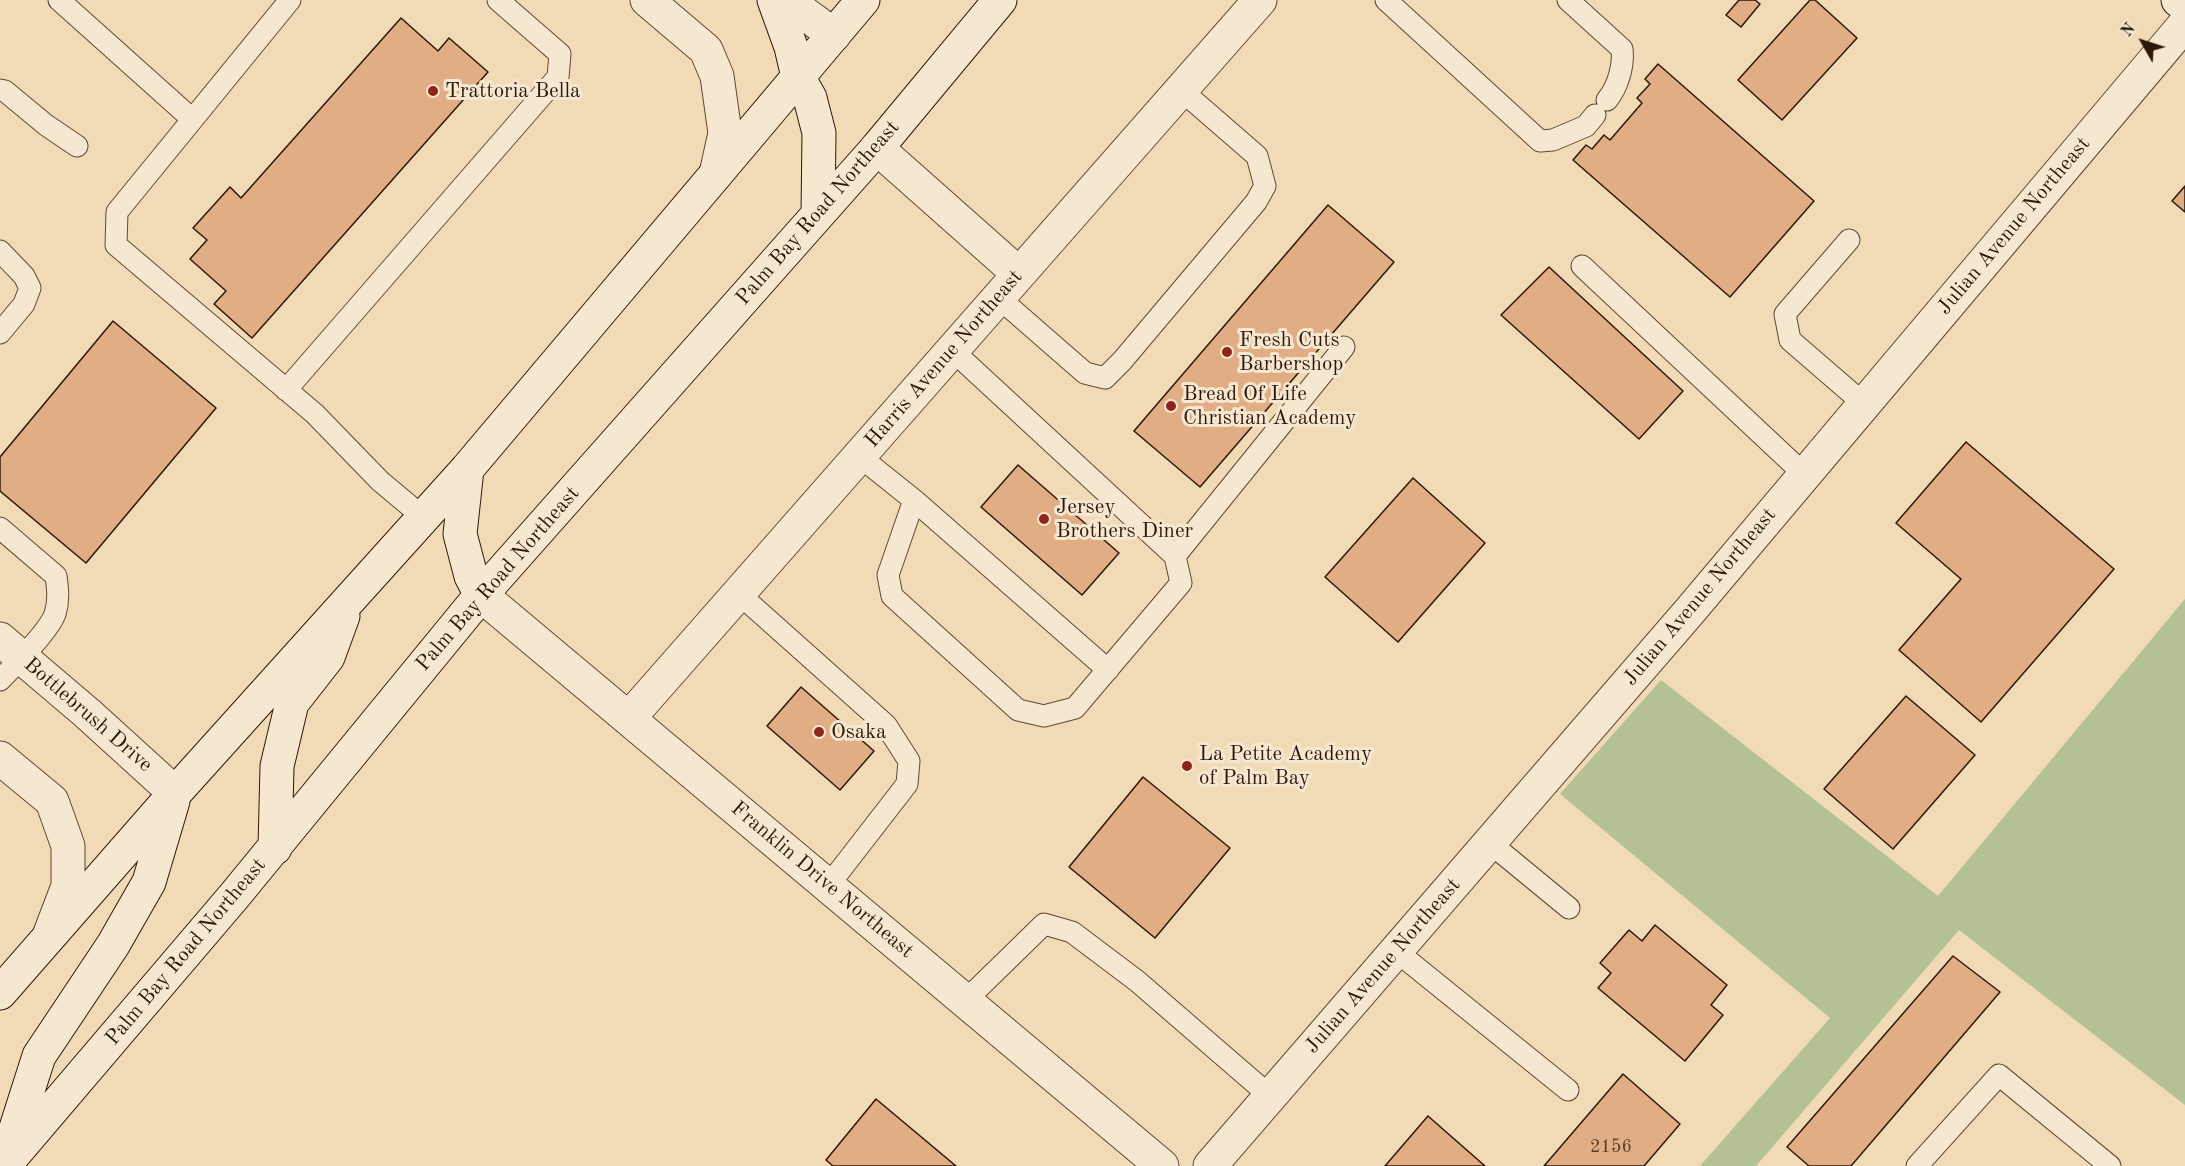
<!DOCTYPE html>
<html>
<head>
<meta charset="utf-8">
<style>
  body { margin:0 }
  #map { position:relative; width:2185px; height:1166px; overflow:hidden; background:#f1dbb7; font-family:"Old Standard TT",serif }
  canvas { display:block }
  .north { position:absolute; left:2113px; top:12px; width:60px; height:60px; -webkit-text-stroke:4px #f6e8d0; paint-order:stroke; rotate:309deg; font-size:16px; font-weight:700; line-height:24px; text-align:center; color:#2f1709 }
  .north::after { content:''; display:block; margin:auto; width:21px; height:27px; background:#2f1709; clip-path:polygon(50% 0,100% 100%,50% 72%,0 100%) }
</style>
</head>
<body>
<div id="map">
<canvas width="2185" height="1166"></canvas>
<div class="north">N</div>
</div>
<script>
const ctx = document.querySelector('canvas').getContext('2d');
ctx.lineJoin = 'round';
function paint(path, color) {
  ctx.fillStyle = color;
  ctx.fill(path, 'evenodd');
}
function strokePath(path, color, width, dash) {
  ctx.strokeStyle = color;
  ctx.lineWidth = width;
  ctx.lineCap = dash ? 'butt' : 'round';
  ctx.setLineDash(dash || []);
  ctx.stroke(path);
}
function write(font, color, halo, rows, align = 'center') {
  ctx.font = font + ' "Old Standard TT",serif';
  ctx.lineWidth = 6;
  ctx.setLineDash([]);
  ctx.textBaseline = 'middle';
  ctx.strokeStyle = halo;
  ctx.fillStyle = color;
  for (const [text, x, y, turn = 0] of rows) {
    ctx.save();
    ctx.translate(x, y);
    ctx.rotate((+turn || 0) * Math.PI / 180);
    ctx.textAlign = isNaN(turn) ? turn : align;
    if (halo) ctx.strokeText(text, 0, 0);
    ctx.fillText(text, 0, 0);
    ctx.restore();
  }
}
const green = new Path2D(`
  M2185,599V1105L1959,930L1756,1166H1700L1830,1018L1560,794L1661,680L1938,896Z`);
const building = new Path2D(`
  M1739,0H1755L1760,4L1741,27L1726,15Z
  M1810,0H1815L1857,38L1782,120L1738,80Z
  M401,18L438,51L449,38L488,72L252,338L214,304L226,291L190,259L207,240L193,228L230,187L241,198Z
  M1658,64L1814,201L1730,297L1573,160L1586,145L1592,149L1604,135L1610,140L1642,103L1637,98L1650,84L1645,79Z
  M2185,186V212L2172,201Z
  M1328,205L1394,262L1200,487L1134,431Z
  M1549,267L1683,391L1639,439L1501,315Z
  M113,321L216,408L86,563L0,491V457Z
  M1966,442L2114,569L1981,722L1899,650L1961,579L1896,523Z
  M1018,465L1119,553L1082,595L981,507Z
  M1413,478L1485,543L1398,642L1325,577Z
  M801,687L874,751L840,790L767,726Z
  M1906,696L1975,755L1893,849L1824,789Z
  M1143,777L1230,848L1155,938L1069,867Z
  M1655,925L1727,985L1711,1005L1723,1015L1685,1061L1598,988L1611,973L1600,963L1629,930L1642,941Z
  M1953,956L2000,992L1851,1166H1809L1787,1147Z
  M1623,1074L1680,1124L1644,1166H1544Z
  M876,1099L956,1166H833L826,1160Z
  M1428,1116L1485,1166H1385Z`);
const lane = new Path2D(`
  M59,0L192,119
  M290,0L117,212L116,245L315,414L380,481L423,517
  M1386,0L1540,141L1553,140L1586,126L1595,115
  M1568,0L1622,49C1624,65 1618,87 1607,100
  M0,90L5,91L46,125L77,146
  M1849,240L1785,314L1790,340L1864,404
  M0,251L24,276L30,288L24,304L0,333
  M1582,266L1805,475
  M999,298L1085,373L1105,378L1122,361L1256,202L1265,186L1257,156L1181,90
  M286,390L558,77L560,54L498,0
  M859,456L914,500L1108,670
  M914,500L888,575L892,596L1018,710L1044,716L1075,708L1181,583L1175,556L952,350
  M0,528L56,576C58,590 59,601 55,614C49,631 14,666 0,680
  M1175,556L1344,347
  M738,593L886,725L909,761L907,784L828,886
  M1490,843L1569,908
  M1396,951L1568,1090
  M965,1001L1044,924L1072,932L1137,981L1270,1096
  M1917,1166L1999,1075L2110,1166`);
const street = new Path2D(`
  M647,0L706,50L717,76L725,133L716,174
  M786,0L834,35
  M877,148L1019,274
  M481,595L1162,1166
  M0,639L87,713L175,793
  M629,718L1260,0
  M0,758L52,801L68,846V886L49,936
  M1210,1166L1689,612L2185,24`);
const secondary = new Path2D(`
  M774,0L791,47L798,77L810,98L819,133L818,213
  M2178,0L2185,6
  M467,469L460,534L471,576L481,595
  M275,848L277,766L292,703L328,657L343,616
  M0,993L175,793L467,469L863,0
  M8,1153L39,1056L113,945L149,882L173,801
  M4,1166L235,895L481,595L877,148L1000,0`);
const markers = [
  [433,91,6,"#8f2418"],
  [1227,352,6,"#8f2418"],
  [1171,406,6,"#8f2418"],
  [1044,519,6,"#8f2418"],
  [819,732,6,"#8f2418"],
  [1187,766,6,"#8f2418"]
];
const numberNames = [
  ["2156",1611,1147]
];
const poiNames = [
  ["Trattoria Bella",445,91],
  ["Fresh Cuts",1239,340],
  ["Barbershop",1239,364],
  ["Bread Of Life",1183,394],
  ["Christian Academy",1183,418],
  ["Jersey",1056,507],
  ["Brothers Diner",1056,531],
  ["Osaka",831,732],
  ["La Petite Academy",1199,754],
  ["of Palm Bay",1199,778]
];
const streetNames = [
  ["Palm Bay Road Northeast",818,213,-49],
  ["Julian Avenue Northeast",2014,226,-50],
  ["Harris Avenue Northeast",944,359,-49],
  ["Palm Bay Road Northeast",498,579,-49],
  ["Julian Avenue Northeast",1700,597,-50],
  ["Bottlebrush Drive",88,715,41],
  ["Franklin Drive Northeast",822,880,40],
  ["Palm Bay Road Northeast",186,952,-50],
  ["Julian Avenue Northeast",1383,966,-49]
];
paint(green, '#b3c193');
paint(building, '#e0ad84');
strokePath(building, '#2f1709', 1.5);
strokePath(lane, '#604834', 23);
strokePath(street, '#604834', 35);
strokePath(secondary, '#2f1709', 35);
strokePath(lane, '#f6e8d0', 21);
strokePath(street, '#f6e8d0', 33);
strokePath(secondary, '#f6e8d0', 33);
for (const [x, y, r, color] of markers) {
  const dot = new Path2D();
  dot.arc(x, y, r, 0, 2 * Math.PI);
  ctx.fillStyle = color;
  ctx.fill(dot);
  strokePath(dot, '#f6e8d0', 2);
}
write('18px', '#5b3c28', null, numberNames);
write('21px', '#2f1709', '#f6e8d0', poiNames, 'left');
write('21px', '#2f1709', '#f6e8d0', streetNames);
</script>
</body>
</html>
